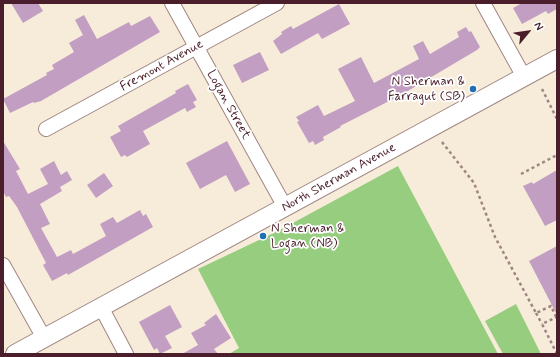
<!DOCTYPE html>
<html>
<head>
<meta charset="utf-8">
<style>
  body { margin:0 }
  #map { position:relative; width:560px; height:357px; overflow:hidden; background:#f7ecda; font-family:Mynerve,sans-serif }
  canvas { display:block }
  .frame { position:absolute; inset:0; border:4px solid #4a1f2b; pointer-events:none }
  .north { position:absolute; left:508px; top:12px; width:40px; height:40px; -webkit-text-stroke:3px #fff; paint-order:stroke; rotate:61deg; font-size:11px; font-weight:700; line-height:16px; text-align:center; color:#4a1f2b }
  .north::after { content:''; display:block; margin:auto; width:14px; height:18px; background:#4a1f2b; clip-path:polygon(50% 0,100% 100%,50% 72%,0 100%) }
</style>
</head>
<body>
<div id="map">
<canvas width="560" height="357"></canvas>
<div class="frame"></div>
<div class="north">N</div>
</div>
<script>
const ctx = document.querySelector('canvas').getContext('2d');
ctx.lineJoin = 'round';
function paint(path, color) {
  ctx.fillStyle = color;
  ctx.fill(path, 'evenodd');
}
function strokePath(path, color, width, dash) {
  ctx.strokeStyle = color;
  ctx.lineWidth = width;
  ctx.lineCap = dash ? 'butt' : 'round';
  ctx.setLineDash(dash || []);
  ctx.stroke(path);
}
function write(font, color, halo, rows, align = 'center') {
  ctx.font = font + ' Mynerve,sans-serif';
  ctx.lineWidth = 3.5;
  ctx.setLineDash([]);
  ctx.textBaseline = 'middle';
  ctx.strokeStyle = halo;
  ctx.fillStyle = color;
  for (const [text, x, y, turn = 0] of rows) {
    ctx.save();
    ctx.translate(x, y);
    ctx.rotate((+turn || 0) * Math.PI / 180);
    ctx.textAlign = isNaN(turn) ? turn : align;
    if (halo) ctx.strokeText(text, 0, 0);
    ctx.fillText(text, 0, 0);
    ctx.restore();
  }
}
const green = new Path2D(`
  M398,166L498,354H229L239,348L198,269L278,231Z
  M516,304L541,354H503L485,321Z`);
const building = new Path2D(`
  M11,3H38L43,11L23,23Z
  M522,3H557V9L548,14L546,11L522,24L513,8Z
  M339,4L350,24L322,39L318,33L281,54L273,41L282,34L281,32L291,26L293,29Z
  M84,15L97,39L129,22L131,26L150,16L160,32L41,101L34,103L33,102L10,113L3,99L47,75L46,73L54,69L52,65L74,52L69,43L83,35L75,20Z
  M466,27L469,32L471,31L480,47L477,50L401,95L344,124L340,126L341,127L323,137L324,140L315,145L313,141L309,143L297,122L299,121L296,117L318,105L324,116L355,101L338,69L361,57L374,83L419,59L413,46L423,41L430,54L459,37L457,32Z
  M260,52L269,70L242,83L233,65Z
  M188,84L197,100L193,102L196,107L187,112L185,108L143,131L150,144L127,157L125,155L121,157L110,137L121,131L118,126L176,93L175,91Z
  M3,141L20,169L16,171L28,194L48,184L40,169L54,161L61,175L67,171L72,180L60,187L62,191L40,204L50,224L41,228L57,257L71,250L73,254L106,236L100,224L113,217L117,223L140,210L143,216L146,214L153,227L68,275L67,273L52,281L43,265L46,263L17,207L9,196L6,197L3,191Z
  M227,141L250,184L235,192L226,175L200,189L186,163Z
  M557,170V220L545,226L523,186L532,182L533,184Z
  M104,173L113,186L96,198L87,185Z
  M557,246V315L529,261Z
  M170,305L182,327L165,336L172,348L160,354L157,348L154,350L139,322Z
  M216,314L231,338L214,349L218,354H182L198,345L191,333L206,325L204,323Z`);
const path = new Path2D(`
  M542,89L557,119
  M442,142L474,183L495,237L536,313L551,306L556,317
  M521,174L557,155
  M536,313L542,324
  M557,354L542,324L557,317`);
const minor = new Path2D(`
  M172,3L285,207
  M483,3L524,77
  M46,129L277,3
  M3,265L44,338
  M101,307L126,354`);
const tertiary = new Path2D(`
  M15,354L557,59`);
const markers = [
  [473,89,4,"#1f6fb2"],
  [263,236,4,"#1f6fb2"]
];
const streetNames = [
  ["Fremont Avenue",162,66,-29],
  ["Logan Street",228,105,61],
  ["North Sherman Avenue",339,178,-29]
];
const poiNames = [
  ["N Sherman &",465,82],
  ["Farragut (SB)",465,97],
  ["N Sherman &",271,229,"left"],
  ["Logan (NB)",271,244,"left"]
];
paint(green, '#97cd7e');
paint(building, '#c29ec2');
strokePath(minor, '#a08682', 16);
strokePath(tertiary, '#a08682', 20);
strokePath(path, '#a08682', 2.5, [3, 3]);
strokePath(minor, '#fff', 14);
strokePath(tertiary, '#fff', 18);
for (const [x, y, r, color] of markers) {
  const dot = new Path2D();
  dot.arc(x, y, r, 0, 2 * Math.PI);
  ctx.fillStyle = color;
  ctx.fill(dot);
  strokePath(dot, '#fff', 1.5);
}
write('13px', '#4a1f2b', '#fff', streetNames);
write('13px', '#4a1f2b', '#fff', poiNames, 'right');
</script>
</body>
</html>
